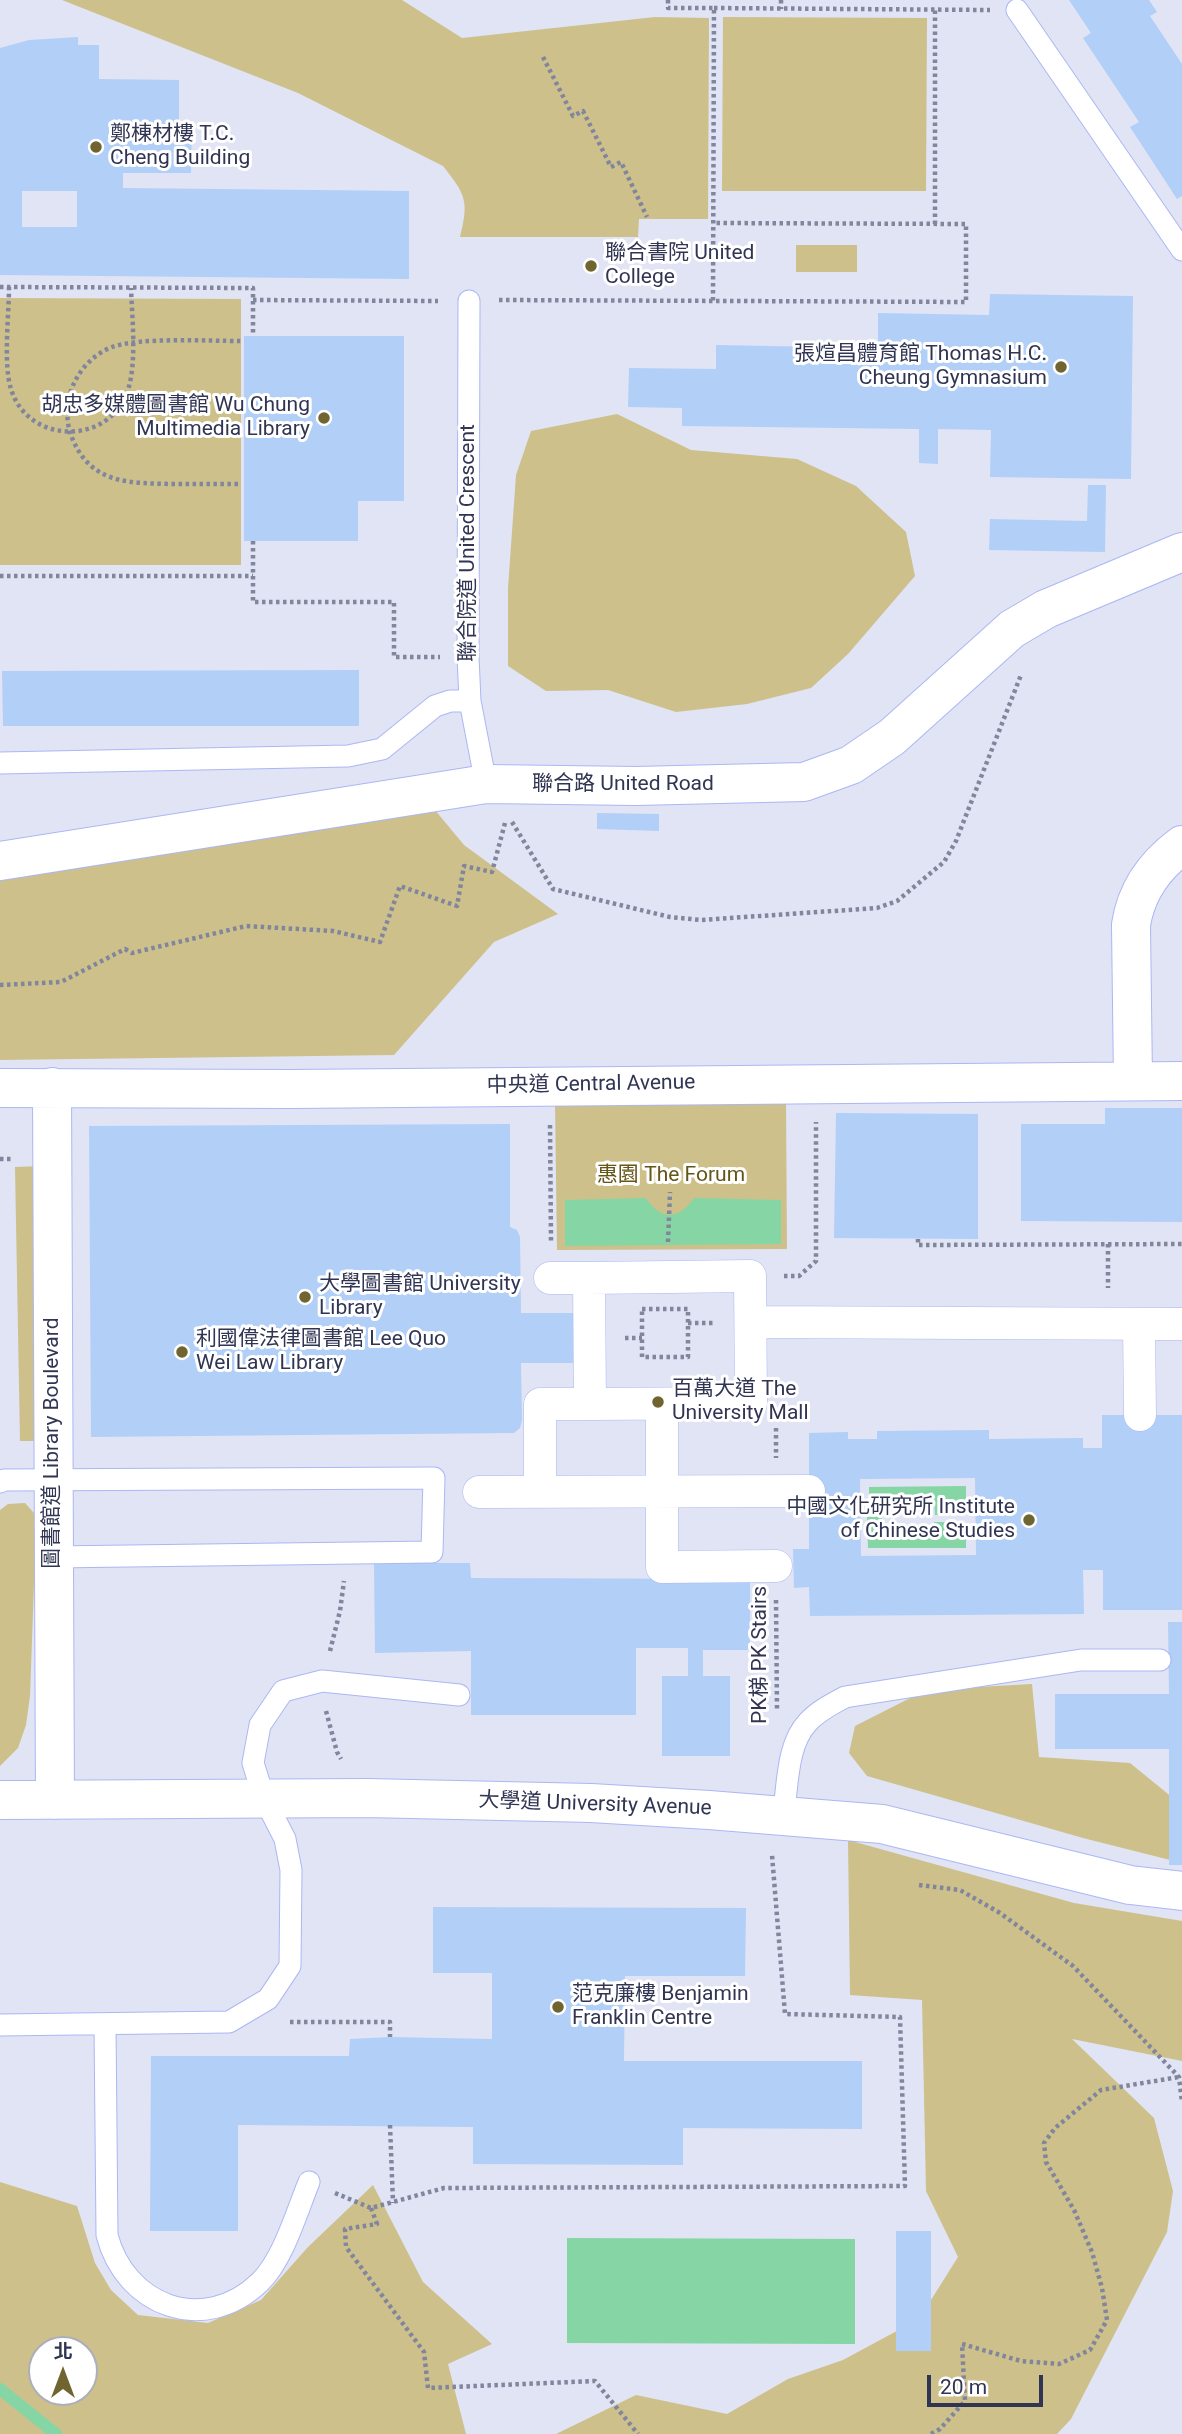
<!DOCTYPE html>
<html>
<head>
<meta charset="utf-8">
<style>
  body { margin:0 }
  #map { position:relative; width:1182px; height:2434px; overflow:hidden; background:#e0e4f4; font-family:Roboto,"Noto Sans TC",sans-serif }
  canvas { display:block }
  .north { position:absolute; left:28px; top:2336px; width:70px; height:70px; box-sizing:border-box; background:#fff; border:2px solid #acaeba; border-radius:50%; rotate:0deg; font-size:19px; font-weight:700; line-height:28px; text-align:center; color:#303553 }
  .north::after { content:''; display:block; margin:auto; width:24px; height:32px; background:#706431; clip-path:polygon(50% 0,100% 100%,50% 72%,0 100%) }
  .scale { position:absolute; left:927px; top:2375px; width:116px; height:32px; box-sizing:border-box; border:4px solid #303553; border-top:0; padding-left:9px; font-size:21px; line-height:24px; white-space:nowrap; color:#303553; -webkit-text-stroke:5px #fff; paint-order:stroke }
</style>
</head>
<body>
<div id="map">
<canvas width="1182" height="2434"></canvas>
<div class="north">北</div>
<div class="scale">20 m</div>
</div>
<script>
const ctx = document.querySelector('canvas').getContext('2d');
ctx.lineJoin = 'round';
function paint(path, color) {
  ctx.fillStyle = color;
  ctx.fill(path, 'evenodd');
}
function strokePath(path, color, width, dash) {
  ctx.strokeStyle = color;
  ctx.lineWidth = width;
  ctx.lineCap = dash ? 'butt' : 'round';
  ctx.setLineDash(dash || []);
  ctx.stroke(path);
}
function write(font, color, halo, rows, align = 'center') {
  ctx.font = font + ' Roboto,"Noto Sans TC",sans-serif';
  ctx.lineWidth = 6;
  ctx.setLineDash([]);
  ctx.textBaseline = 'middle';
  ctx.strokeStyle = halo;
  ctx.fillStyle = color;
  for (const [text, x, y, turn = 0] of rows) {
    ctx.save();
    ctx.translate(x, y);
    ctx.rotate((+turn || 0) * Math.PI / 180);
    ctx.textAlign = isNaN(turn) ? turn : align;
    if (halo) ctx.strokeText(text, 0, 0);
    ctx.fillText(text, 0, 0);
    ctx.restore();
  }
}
const green = new Path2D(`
  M62,0H402L462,38L655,17L709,18L708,219H639L638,237H460C469,201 466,195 443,166L298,93Z
  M723,17L927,18L926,191H722Z
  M796,245H857V272H796Z
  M0,298L241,299V565H0Z
  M617,414L691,450L797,459L856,486L906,532L915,576L848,654L811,688L747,704L676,712L608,690L546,691L508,666V588L516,475L531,431Z
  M420,792L464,845L558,914L494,942L394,1055L0,1060V874Z
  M786,1102L787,1249L557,1250L555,1103Z
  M43,1166L49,1441H20L15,1167Z
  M25,1503L34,1513L36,1528L30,1696L26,1725L18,1748L0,1766V1510L8,1504Z
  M1032,1684L1039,1757L1130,1763L1173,1798L1182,1863L1083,1838L867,1776L849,1753L855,1726L926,1690Z
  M848,1840L1074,1903L1182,1921V2061L1072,2039L1154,2118L1173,2191L1167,2232L1071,2419L1057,2434H556L636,2395L727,2414L788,2379L843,2360L919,2319L958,2257L926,2191L922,2000L850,1995Z
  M0,2182L77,2206L95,2263L111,2290L138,2315L208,2323L261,2300L308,2247L373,2185L423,2282L492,2344L448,2364L466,2434H0ZM42,2350H84V2392H42Z`);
const water = new Path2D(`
  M646,1198C661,1221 679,1220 694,1198L781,1200V1244L565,1246V1200Z
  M966,1486V1508H951L950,1515H935L934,1497L869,1498V1487Z
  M867,1517H882V1526H934V1522H951V1534H966V1548H868Z
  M567,2238L855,2239V2344L567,2343Z`);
const stream = new Path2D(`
  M0,2389L56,2434`);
const building = new Path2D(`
  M1069,0H1149L1157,12L1150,16L1182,64V196L1177,199L1130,127L1139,122L1083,38L1091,33Z
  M78,37V45H99V79L179,80V122H192L191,173H123V188L409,191V279L0,275V48L29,40ZM22,191H77V227H22Z
  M990,294L1133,296L1131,479L990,477L991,430L938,429V464L919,463V429L682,426V408L628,407L629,368L716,369V345L878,348V313L989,315Z
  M244,336H404V501H358V541H244Z
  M1088,485H1106L1105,552L989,550L990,519L1087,521Z
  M359,670V726H3L2,671Z
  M597,813L659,814V831L597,829Z
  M1105,1108H1182V1222L1021,1221V1124H1105Z
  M836,1113L978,1114V1239L834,1238Z
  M510,1124V1227L517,1230L520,1237L521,1313H573V1363H521L522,1420L520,1428L514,1433L91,1437L89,1126Z
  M1102,1415H1182V1610H1103V1570H1083L1084,1614L810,1616L809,1587L794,1588L793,1549H809V1433L848,1432V1439H877V1431L989,1430V1439L1083,1438V1448H1102ZM975,1478L976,1555L861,1556L860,1479Z
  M374,1563H470L471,1578L750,1579V1650H703V1676H730V1756H662V1676H688V1648H636V1715H471V1651L375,1653Z
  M1168,1622H1182V1865H1169V1749H1055V1694H1169Z
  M433,1907L746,1908L745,1976H625L624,2061H862V2129L683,2128V2165L473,2164V2127L238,2125V2231H150L151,2056H349L350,2039L390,2037L492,2039V1973H433Z
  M896,2231H931V2351H896Z`);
const path = new Path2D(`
  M668,0V8H714L713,301
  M781,0V9
  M714,8L990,10
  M543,57L573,116L583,111L611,167L621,162L647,217
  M935,224V10
  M0,287L253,288V336
  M9,287C9,315 3,364 11,389C28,445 110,446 128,390C137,361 132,318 131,288
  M253,300L438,301
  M499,300L966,302V224L714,223
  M238,484C216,484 195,484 173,484C132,483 92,485 73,440C67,427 66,412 69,398C74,375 91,355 112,347C140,337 208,341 241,341
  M253,541V602H394V657H440
  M0,576H253
  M512,822L553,889L670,917L701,920L877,908L897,901L944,862L956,841L1021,675
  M0,985L61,982L125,949L132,953L246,926L333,931L380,942L400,886L457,906L464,866L492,872L505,823
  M550,1125L551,1242
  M0,1159H13
  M918,1239V1245L1182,1244
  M668,1242L670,1192
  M1108,1244V1288
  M784,1276H799L816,1261V1122
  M642,1309H688V1357H642Z
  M688,1323H715
  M625,1338H642
  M776,1428V1458
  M776,1600L777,1710
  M330,1651L340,1611L344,1581
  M326,1711L337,1752L341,1759
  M919,1885L960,1890L1000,1913L1073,1966L1179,2077L1182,2102
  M290,2022H390V2037
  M390,2125L393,2203
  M335,2193L371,2208L444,2188L905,2186L900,2017L785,2014L772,1855
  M371,2208L377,2224L345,2229L346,2247L424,2352L428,2388L595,2381L638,2434
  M931,2434L940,2429L965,2401L962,2344L1021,2361L1059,2364L1090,2350L1107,2320L1102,2288L1092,2252L1074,2210L1046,2162L1044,2143L1055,2128L1101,2090L1179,2077`);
const service = new Path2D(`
  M1017,10L1182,250
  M469,301L468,657L470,701L486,784
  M0,763L348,756L382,749L435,706L450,701H470
  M0,1482L4,1480L434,1478L432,1552L53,1557
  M783,1817C788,1787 786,1745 808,1722C818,1711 832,1704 845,1697L1081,1660H1160
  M105,2024L107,2235C125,2306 204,2336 260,2282C283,2260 297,2211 309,2182
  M0,2025L229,2022L268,1999L290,1966L291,1870L285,1839L264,1798L253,1763L260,1725L283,1691L322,1681L459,1695`);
const pedestrian = new Path2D(`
  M750,1276L751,1403L590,1404L589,1278Z
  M550,1278H589
  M751,1322L1182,1324
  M1139,1324L1140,1415
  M662,1404V1567L776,1566
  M479,1492L809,1491
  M540,1492V1404H590`);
const minor = new Path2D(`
  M0,861L486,784L636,786L804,782L851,765L892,737L1012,629L1046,609L1182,552
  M1133,1081L1131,925C1136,891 1155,865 1182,845
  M52,1087L55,1800
  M0,1088L292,1089L1182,1081
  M0,1800L367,1798L591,1803L709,1810L882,1824L1130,1885L1182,1891`);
const markers = [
  [96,147,7,"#706431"],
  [591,266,7,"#706431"],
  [1061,367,7,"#706431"],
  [324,418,7,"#706431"],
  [305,1297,7,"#706431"],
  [182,1352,7,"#706431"],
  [658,1402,7,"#706431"],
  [1029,1520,7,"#706431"],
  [558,2007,7,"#706431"]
];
const poiNames = [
  ["鄭棟材樓 T.C.",110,135],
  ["Cheng Building",110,159],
  ["聯合書院 United",605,254],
  ["College",605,278],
  ["張煊昌體育館 Thomas H.C.",1047,355,"right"],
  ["Cheung Gymnasium",1047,379,"right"],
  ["胡忠多媒體圖書館 Wu Chung",310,406,"right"],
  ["Multimedia Library",310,430,"right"],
  ["大學圖書館 University",319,1285],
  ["Library",319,1309],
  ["利國偉法律圖書館 Lee Quo",196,1340],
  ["Wei Law Library",196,1364],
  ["百萬大道 The",672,1390],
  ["University Mall",672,1414],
  ["中國文化研究所 Institute",1015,1508,"right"],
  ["of Chinese Studies",1015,1532,"right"],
  ["范克廉樓 Benjamin",572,1995],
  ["Franklin Centre",572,2019]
];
const streetNames = [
  ["聯合院道 United Crescent",469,543,-90],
  ["聯合路 United Road",623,785],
  ["中央道 Central Avenue",591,1085,-1],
  ["圖書館道 Library Boulevard",53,1443,-90],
  ["PK梯 PK Stairs",761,1655,-90],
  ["大學道 University Avenue",595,1805,2]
];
const parkNames = [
  ["惠園 The Forum",671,1176]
];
paint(green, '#cdc08b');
paint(water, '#85d6a4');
strokePath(stream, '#85d6a4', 12);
paint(building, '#b2cff7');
strokePath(service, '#acb7f3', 23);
strokePath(pedestrian, '#acb7f3', 33);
strokePath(minor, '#acb7f3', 40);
strokePath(path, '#81869d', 4.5, [3.5, 3.5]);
strokePath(service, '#fff', 21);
strokePath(pedestrian, '#fff', 32);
strokePath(minor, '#fff', 38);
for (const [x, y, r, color] of markers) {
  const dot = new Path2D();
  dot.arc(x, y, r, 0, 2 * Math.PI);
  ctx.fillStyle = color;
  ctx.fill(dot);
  strokePath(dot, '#fff', 2.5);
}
write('21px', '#303553', '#fff', poiNames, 'left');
write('21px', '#303553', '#fff', streetNames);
write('21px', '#655617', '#fff', parkNames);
</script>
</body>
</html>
